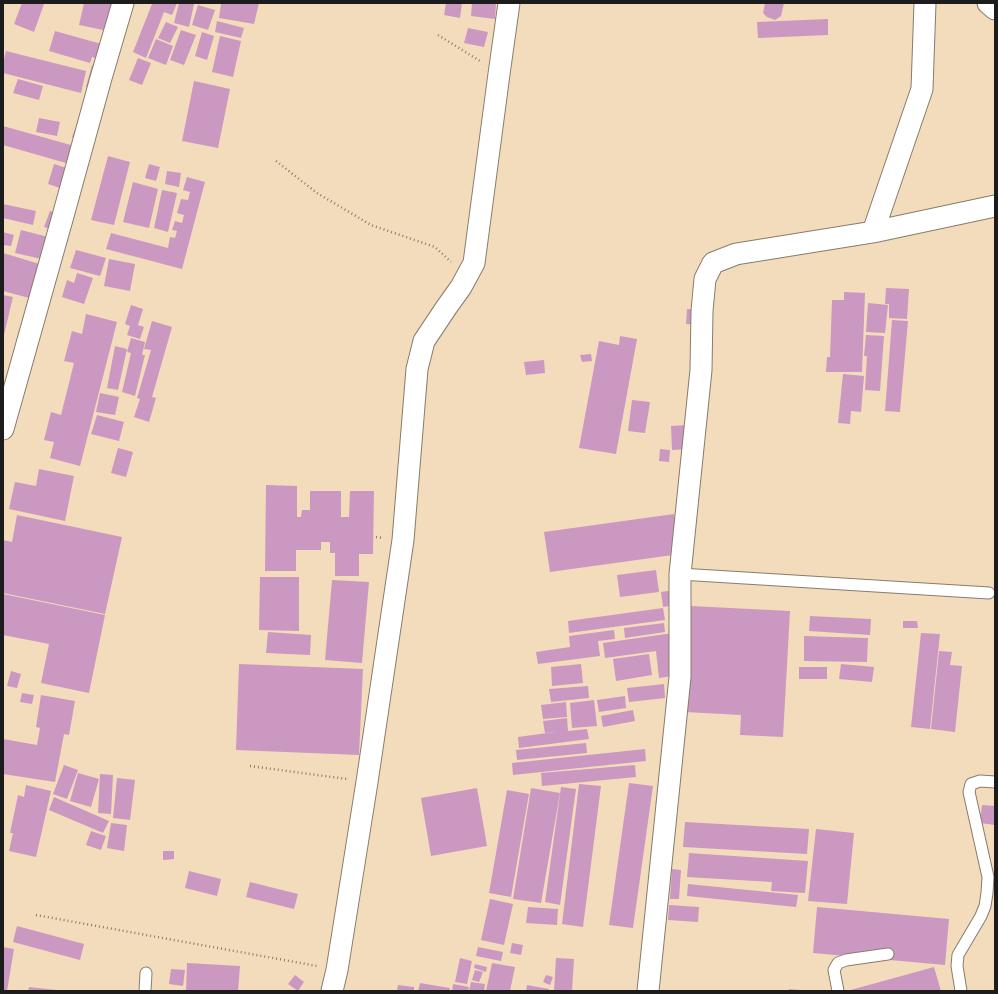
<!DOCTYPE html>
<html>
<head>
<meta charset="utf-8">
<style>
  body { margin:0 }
  #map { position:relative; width:998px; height:994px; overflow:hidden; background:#f3dcbc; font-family:"Comic Neue",sans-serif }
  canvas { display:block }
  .frame { position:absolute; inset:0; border:4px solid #1c1c1c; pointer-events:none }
</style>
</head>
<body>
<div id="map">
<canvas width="998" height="994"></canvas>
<div class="frame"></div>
</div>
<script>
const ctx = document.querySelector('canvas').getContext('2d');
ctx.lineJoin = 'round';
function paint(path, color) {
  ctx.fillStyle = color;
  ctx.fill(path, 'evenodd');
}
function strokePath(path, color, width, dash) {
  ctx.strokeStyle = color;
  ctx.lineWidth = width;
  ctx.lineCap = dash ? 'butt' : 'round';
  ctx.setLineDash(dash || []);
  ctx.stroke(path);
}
const building = new Path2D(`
  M22,3L44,4L34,32L14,24Z
  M84,3H119L113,32L79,25Z
  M149,3H177L172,15L164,12L146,58L133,52L152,4Z
  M179,3L194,4L189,27L174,23Z
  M218,3H259L254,24L219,18L221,4Z
  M446,3H462L460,18L444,15Z
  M472,3H496L495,19L471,16Z
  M765,3H784L781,16L775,20L767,17L763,13Z
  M198,5L215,10L208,30L192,25Z
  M828,19V35L758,38L757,22Z
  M217,21L244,28L241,38L215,32Z
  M166,22L178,27L170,43L158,38Z
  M468,28L488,32L484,47L464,43Z
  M181,30L196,35L184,65L170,60Z
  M55,31L105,45L101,60L92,57L90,63L49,51Z
  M202,32L214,36L207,60L195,56Z
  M220,36L241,41L233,77L212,72Z
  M156,39L173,46L166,65L148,58Z
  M6,51L86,71L81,93L3,73V64Z
  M138,58L151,63L142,85L129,80Z
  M92,65L98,67L93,89L86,87Z
  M18,79L43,86L39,100L13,93Z
  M194,81L230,89L218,148L182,141Z
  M39,118L60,122L57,136L36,132Z
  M3,126L78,147L73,165L3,145Z
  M75,129L84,131L81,140L72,137Z
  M108,156L130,162L114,225L91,220Z
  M54,164L70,169L63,189L48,184Z
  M149,164L160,167L156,181L145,178Z
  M167,171L181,173L179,187L165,184Z
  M187,177L205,182L182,269L106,249L111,233L168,248L170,237L175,238L177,231L172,230L175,221L182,223L184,215L177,213L181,199L188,200L190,192L183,190Z
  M133,182L158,189L149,228L123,222Z
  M162,190L177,193L168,232L154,228Z
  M3,204L36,211L33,225L3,218Z
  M50,211L62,215L56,231L44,227Z
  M21,230L52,238L46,260L15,253Z
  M3,232L14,235L11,246L3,245Z
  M76,250L106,258L100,276L70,268Z
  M3,253L43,265L33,299L3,291Z
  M109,259L135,264L130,291L104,286Z
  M77,273L93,278L84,304L62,297L67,280L74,283Z
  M886,288L909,289L907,319L889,318V304H885Z
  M844,292L865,293L862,372H826L827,357H830L832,300H844Z
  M3,295L13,297L4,335H3Z
  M868,303L888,305L885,333L866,332Z
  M131,305L143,309L138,325L144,327L140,339L127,335L130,326L125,324Z
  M687,309L700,310L699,325L686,324Z
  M86,314L117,322L80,466L50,458L54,442L44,440L51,412L61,415L74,363L64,361L72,331L82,334Z
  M892,320L908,321L900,412L885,411Z
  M152,321L172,327L152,397L156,398L149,422L134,417L140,399L137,398L151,350L144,349Z
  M866,335L884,336L880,391L865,390L867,356H864Z
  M620,336L637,339L616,454L579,448L599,341L619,345Z
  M131,338L145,342L142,355H145L135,396L122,392L131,353L127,352Z
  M115,346L127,349L118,390L107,388Z
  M591,354L592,361L582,362L580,355Z
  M544,360L545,373L526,375L524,362Z
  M843,374L864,376L861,412L851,411L850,424L838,423Z
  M100,393L119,397L115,415L96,412Z
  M632,400L650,402L645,433L628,431Z
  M97,415L124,422L119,441L91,434Z
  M688,425L689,449L672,450L671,426Z
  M118,448L133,452L126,477L111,473Z
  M660,449L670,450L669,462L659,461Z
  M39,469L74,476L65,521L9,509L15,482L36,486Z
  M266,485L297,486V517H301L302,510H310V491H341V517H349L350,491H374L373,554H359V576H335V553H330V542H321V550H296V571H265Z
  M674,514L680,554L550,572L544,532Z
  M17,515L122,537L105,614L3,593V540L12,542Z
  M656,570L659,592L620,597L617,575Z
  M260,577H299V631L259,630Z
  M332,580L369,582L362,663L325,660Z
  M674,590L676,605L663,607L661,592Z
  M3,594L105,615L89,693L41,683L49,644L3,635Z
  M691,606L790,611L783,737L740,735L741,715L685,712Z
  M663,608L665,620L569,633L568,621Z
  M810,616L871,619L870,635L809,631Z
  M903,621H917L918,628H903Z
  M664,623L665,632L625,638L624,628Z
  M614,630L615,639L598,641L600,656L538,664L536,652L570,647L569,636Z
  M268,632L311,635L310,655L266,653Z
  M673,633L679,675L659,678L656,651L605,658L603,643Z
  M921,633L940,634L930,729L911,727Z
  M804,636L868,638L867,662L804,661Z
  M939,651L952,652L950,665L962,666L955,732L931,729Z
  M649,654L652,675L616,681L613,659Z
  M239,664L363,669L359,755L236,750Z
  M581,664L583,683L552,686L551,667Z
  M841,664L874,667L872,682L839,679Z
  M799,667H827V679H799Z
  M11,671L21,674L17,688L7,686Z
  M664,684L665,698L629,702L627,688Z
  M588,686L589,698L551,702L549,689Z
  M22,693L34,695L32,704L20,702Z
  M41,695L75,701L69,735L64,734L55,782L3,774V739L37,745L40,728L36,727Z
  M625,696L626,708L599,712L597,700Z
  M594,700L597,726L572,728L570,703Z
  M566,702L567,717L543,719L541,705Z
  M633,710L635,721L603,727L601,716Z
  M567,718L568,731L587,729L589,739L519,748L518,737L555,732L545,733L543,721Z
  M586,743L587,753L517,760L516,750Z
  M645,749L646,761L513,775L512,763Z
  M64,765L78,770L67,799L53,794Z
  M635,765L636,777L542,786L541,773Z
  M78,773L99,779L91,807L70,801Z
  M100,774L113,775L111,814L98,813Z
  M117,778L135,780L130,820L113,818Z
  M629,783L653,786L633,928L609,925Z
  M579,784L601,786L583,927L562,924Z
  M26,785L51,791L36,857L9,851L13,833H10L18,795L24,797Z
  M561,787L576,789L560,905L545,902Z
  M477,788L487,846L431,856L421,798Z
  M531,788L560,793L541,903L513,899Z
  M507,790L529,794L511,897L489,893Z
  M54,797L109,821L103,833L49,810Z
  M982,805L995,806V825L980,823Z
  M685,822L809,829L807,854L683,847Z
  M111,823L127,825L124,851L107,848Z
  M816,829L854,833L847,904L808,901Z
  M91,831L106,836L101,850L86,845Z
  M163,851H174V859L163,860Z
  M689,853L808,861L805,893L771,891L772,882L687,877Z
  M672,869L681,870L679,899H670Z
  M189,871L221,879L217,896L185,888Z
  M250,882L298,894L294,909L246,897Z
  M688,884L798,895L796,907L687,896Z
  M490,899L513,904L504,945L481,940Z
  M669,905L699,907L698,922L668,920Z
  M528,907L558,909L557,925L526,923Z
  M817,907L949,919L945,965L813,953Z
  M17,926L84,944L80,960L13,942Z
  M512,943L523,945L521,955L510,953Z
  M3,947L14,949L7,991H3Z
  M478,947L503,952L501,961L476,956Z
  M460,958L472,961L467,984L455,982Z
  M556,958L574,959L572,991H554Z
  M187,963L240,966L238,991H186Z
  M492,963L515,967L510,991H486Z
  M475,964L487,967L486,972L474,968Z
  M934,967L941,991H847Z
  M171,969L185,970L183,986L169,984Z
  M475,970L483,972L479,982L472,980Z
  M295,975L304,982L298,991L288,984Z
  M546,975L553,977L550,985L543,982Z
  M471,982L485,984L484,991H469Z
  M420,983L450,988L449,991H418Z
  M453,984L469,987L468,991H452Z
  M398,985L414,987V991H397Z
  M527,985L549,989V991H526Z
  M29,987L57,990V991H28Z
  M789,989L801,990V991H789Z`);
const path = new Path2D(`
  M438,35L480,61
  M276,161L317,193L371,225L435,247L451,262
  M376,537L383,538
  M250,766L347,779
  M36,915L317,966`);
const service = new Path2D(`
  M680,574L989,593
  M145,991L146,973
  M838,991L834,970L838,963L846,960L888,954
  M961,991L957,966L958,955L981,916L985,906L987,893L988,877L969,792L971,784L980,781L995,782`);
const minor = new Path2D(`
  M988,3L995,9
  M873,232L922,89L925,3
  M3,429L63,216L101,78L123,3
  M332,991L337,970L367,782L403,540L417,369L424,341L446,308L461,287L474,263L499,74L509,3
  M648,991L680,677V574L701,370L702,311L705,279L713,263L736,254L873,232L995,206`);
paint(building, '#cb98c2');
strokePath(service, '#887c6c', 13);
strokePath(minor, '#887c6c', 23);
strokePath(path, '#887c6c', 2.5, [1, 3]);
strokePath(service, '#fff', 11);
strokePath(minor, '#fff', 21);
</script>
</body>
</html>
